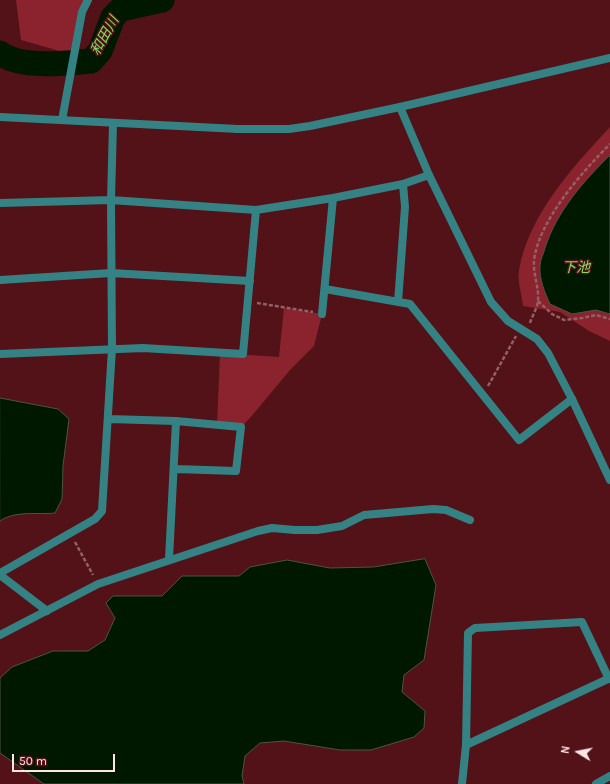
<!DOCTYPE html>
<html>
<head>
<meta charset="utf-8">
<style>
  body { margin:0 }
  #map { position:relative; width:610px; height:784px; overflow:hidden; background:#521218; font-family:Karla,sans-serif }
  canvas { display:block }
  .north { position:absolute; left:558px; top:732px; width:40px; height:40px; -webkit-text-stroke:3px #521218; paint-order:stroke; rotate:280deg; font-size:11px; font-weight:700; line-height:16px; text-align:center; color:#ffe5e4 }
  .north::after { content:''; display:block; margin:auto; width:14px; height:18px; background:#ffe5e4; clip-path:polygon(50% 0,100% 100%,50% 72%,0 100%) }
  .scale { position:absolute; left:12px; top:754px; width:103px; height:18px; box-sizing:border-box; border:2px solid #ffe5e4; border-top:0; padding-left:5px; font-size:12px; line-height:14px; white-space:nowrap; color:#ffe5e4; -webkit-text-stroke:3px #521218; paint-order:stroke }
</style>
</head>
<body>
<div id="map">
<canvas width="610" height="784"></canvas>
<div class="north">N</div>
<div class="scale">50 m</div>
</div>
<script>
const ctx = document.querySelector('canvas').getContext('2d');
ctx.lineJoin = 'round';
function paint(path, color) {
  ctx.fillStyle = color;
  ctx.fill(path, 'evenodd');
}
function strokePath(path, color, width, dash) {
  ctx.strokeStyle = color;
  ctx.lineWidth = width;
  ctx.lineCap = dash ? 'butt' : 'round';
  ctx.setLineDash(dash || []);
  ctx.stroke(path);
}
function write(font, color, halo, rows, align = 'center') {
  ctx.font = font + ' Karla,"Noto Sans JP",sans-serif';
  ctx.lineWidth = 3;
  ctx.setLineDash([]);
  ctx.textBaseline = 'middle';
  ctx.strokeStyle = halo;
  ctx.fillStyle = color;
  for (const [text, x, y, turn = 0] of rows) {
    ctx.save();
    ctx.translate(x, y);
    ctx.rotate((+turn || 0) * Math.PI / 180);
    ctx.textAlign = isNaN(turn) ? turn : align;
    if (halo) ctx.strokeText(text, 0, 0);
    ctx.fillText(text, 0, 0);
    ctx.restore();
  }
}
const green = new Path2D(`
  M16,0H88L73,53L63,52L21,40Z
  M610,127V341L589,331L560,312L523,306C522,295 517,281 519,270C529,214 573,167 610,127Z
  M284,308L322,314L314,346L290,370L250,418L241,427L217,425L220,353L279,357Z`);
const water = new Path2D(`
  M610,155V314L596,310L572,314L550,304C545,293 539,279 540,266C540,260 544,253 545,248C557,211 583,182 610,155Z
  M0,398L58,409L69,419L63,466L62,499L55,513C38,515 15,510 0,521Z
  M425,559L436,585L424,660L404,675L402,692L425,711L424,728L414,737L371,750H340L284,741L260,743L245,756L242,776L244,784H44L0,753V678L12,667L53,651H88L105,640L115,618L106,603L113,596H162L182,576H239L250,567L287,560L330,568L373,567Z`);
const river = new Path2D(`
  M0,53C20,69 66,63 91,61L100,51L113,17L121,9L162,0`);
const path = new Path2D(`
  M538,301L552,314L564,320L582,318L596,315L610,319
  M257,303L313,312
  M530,323C532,316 538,307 538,300C539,287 533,274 534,261C538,221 583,171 610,144
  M488,386L516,336
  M75,542L93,575`);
const minor = new Path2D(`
  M0,117L238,129H289L310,126L400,107L610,58
  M0,203L111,200L256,210L333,198L403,184L429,175
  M0,280L111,273L250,281
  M325,289L410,304L519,440L572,399
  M398,302L405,207L403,184
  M322,314L333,198
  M0,354L143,348L243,354L256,210
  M109,419L176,421L241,427L236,471L175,469
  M169,559L176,421
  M0,573L95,519L102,511L112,349L111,200L113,124
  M0,575L47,611
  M0,635L98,584L258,531L272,528L295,530H317L342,526L364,515L433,509L446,510L470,520
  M466,745L610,678
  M462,784L466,745L468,633L475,628L582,622L609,679
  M596,784L610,776`);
const tertiary = new Path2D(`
  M400,107L429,175L491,302L508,321L537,339L548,353L572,399L610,480
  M62,120L82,12L88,0`);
const waterNames = [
  ["和田川",105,36,-61],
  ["下池",576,268]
];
paint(green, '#8a232e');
paint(water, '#001700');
strokePath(water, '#4c5544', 1);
strokePath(river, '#001700', 25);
strokePath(path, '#936164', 2.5, [4, 2]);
strokePath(minor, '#358285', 8);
strokePath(tertiary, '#358285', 8);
write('italic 14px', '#79e25e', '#521218', waterNames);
</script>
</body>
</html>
